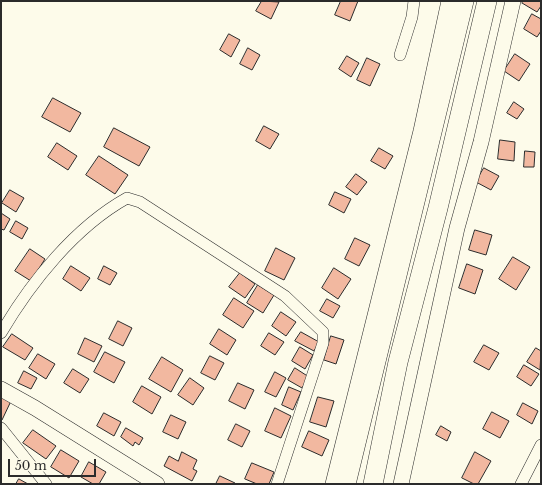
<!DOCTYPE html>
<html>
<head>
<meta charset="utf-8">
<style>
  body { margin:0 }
  #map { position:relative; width:542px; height:485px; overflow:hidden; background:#fdfbea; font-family:"Libre Baskerville",serif }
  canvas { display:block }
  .frame { position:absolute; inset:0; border:2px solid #2b2b2b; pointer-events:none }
  .scale { position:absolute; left:8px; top:459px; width:88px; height:18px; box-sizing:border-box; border:2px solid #2b2b2b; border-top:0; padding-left:5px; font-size:12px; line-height:14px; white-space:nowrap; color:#2b2b2b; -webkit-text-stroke:3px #fdfbea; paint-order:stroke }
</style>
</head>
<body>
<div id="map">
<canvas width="542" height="485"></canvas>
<div class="frame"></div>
<div class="scale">50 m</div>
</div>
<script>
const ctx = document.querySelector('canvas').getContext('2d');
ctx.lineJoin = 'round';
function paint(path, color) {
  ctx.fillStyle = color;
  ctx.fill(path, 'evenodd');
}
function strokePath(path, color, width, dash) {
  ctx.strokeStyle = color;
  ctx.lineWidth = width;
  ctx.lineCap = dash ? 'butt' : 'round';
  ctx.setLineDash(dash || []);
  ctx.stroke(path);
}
const building = new Path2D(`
  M262,1L279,2L271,19L256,11Z
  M341,1H358L350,21L335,15Z
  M524,1H541V6L537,12L522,3Z
  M532,14L541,19V31L537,37L524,29Z
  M229,34L240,40L231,57L220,50Z
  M248,48L260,55L252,70L240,64Z
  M515,54L530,64L519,81L504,71Z
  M347,56L359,63L351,77L339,69Z
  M367,58L380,64L370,86L357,80Z
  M53,98L81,113L70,132L42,117Z
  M514,102L524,109L517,119L507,113Z
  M264,126L279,134L270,149L256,141Z
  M114,128L150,147L139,166L104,147Z
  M500,140L515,142L514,161L498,159Z
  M57,143L77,156L68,170L48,157Z
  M379,148L393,156L385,169L371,161Z
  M525,151L535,152L534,167H524Z
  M99,156L128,175L115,194L86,175Z
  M484,168L499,176L491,190L476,182Z
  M356,174L367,182L357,195L346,187Z
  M10,190L24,198L16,212L2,203Z
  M335,192L351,199L344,213L329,205Z
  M1,213L10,219L4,230L1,229Z
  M16,221L28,228L22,239L10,232Z
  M475,230L492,235L486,255L469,250Z
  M355,238L370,245L359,266L345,259Z
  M276,248L295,258L284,280L265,271Z
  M30,249L45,259L31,281L15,271Z
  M513,257L530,267L516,290L499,279Z
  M467,264L483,270L475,294L459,288Z
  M71,266L90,278L81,291L63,279Z
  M104,266L117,273L110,285L98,279Z
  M334,268L351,279L338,299L322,288Z
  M240,273L255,284L245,298L229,287Z
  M258,285L274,295L263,313L247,303Z
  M234,298L254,311L243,328L223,315Z
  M327,299L340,306L333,318L320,311Z
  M281,312L296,322L286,336L272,326Z
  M118,321L132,328L123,346L109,339Z
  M219,329L236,340L227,355L210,344Z
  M301,332L319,342L314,351L295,341Z
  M269,333L284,342L275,355L261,346Z
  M12,334L33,348L25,360L3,347Z
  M331,336L344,340L336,364L324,360Z
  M85,338L102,346L94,362L78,354Z
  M484,345L499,353L489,370L474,362Z
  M300,347L313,355L305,369L292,361Z
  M536,348L541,351L540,370L527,362Z
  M105,352L125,362L114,383L94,372Z
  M38,354L55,364L46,379L29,368Z
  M210,356L224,363L215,380L201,373Z
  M162,357L183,370L171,392L149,379Z
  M524,365L539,374L531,386L517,377Z
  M295,368L309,377L302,388L288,380Z
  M73,369L89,379L80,393L64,383Z
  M24,371L37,378L31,389L18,383Z
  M275,372L286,378L276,397L265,392Z
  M190,378L204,388L193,405L178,395Z
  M238,383L254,390L245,409L229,401Z
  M142,386L161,397L152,414L133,402Z
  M289,387L301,392L293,410L282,405Z
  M1,396L11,401L2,420L1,419Z
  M318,397L334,401L326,427L310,422Z
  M523,403L538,411L532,424L517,415Z
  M275,408L291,416L281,438L265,431Z
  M492,412L509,421L500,438L483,429Z
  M104,413L121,422L114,436L97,426Z
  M171,415L186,422L178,439L163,432Z
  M236,424L250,431L242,447L228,440Z
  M441,426L451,432L447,441L436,435Z
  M126,428L143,438L139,445L135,442L133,446L121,437Z
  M33,430L56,446L46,459L23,443Z
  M309,431L329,440L322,456L302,447Z
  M61,450L79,461L69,478L51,467Z
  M182,452L197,460L193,469L197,471L192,481L164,466L169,456L178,461Z
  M475,452L491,461L478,484H474L462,478Z
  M89,462L106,472L99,484H93L81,477Z
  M252,463L274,472L269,484H257L245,479Z
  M220,476L235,483L234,484H216Z
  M19,479L28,484H16Z`);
const street = new Path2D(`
  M400,55L412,17L414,1
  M1,333C31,282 75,227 127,198L140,202L285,296L323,332V343L277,484
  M1,428L46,484
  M521,484L541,445`);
const secondary = new Path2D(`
  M1,389L35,408L157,484
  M333,484L421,131L449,1
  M401,484L457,228L481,142L513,1`);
const highway = new Path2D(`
  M346,484L464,1
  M373,484L398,362L438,208L487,1`);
paint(building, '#f2b8a0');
strokePath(building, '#2b2b2b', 1);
strokePath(street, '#2b2b2b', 12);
strokePath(secondary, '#2b2b2b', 16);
strokePath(highway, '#2b2b2b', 20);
strokePath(street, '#fdfbea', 11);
strokePath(secondary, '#fdfbea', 15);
strokePath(highway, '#fdfbea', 19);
</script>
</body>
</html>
